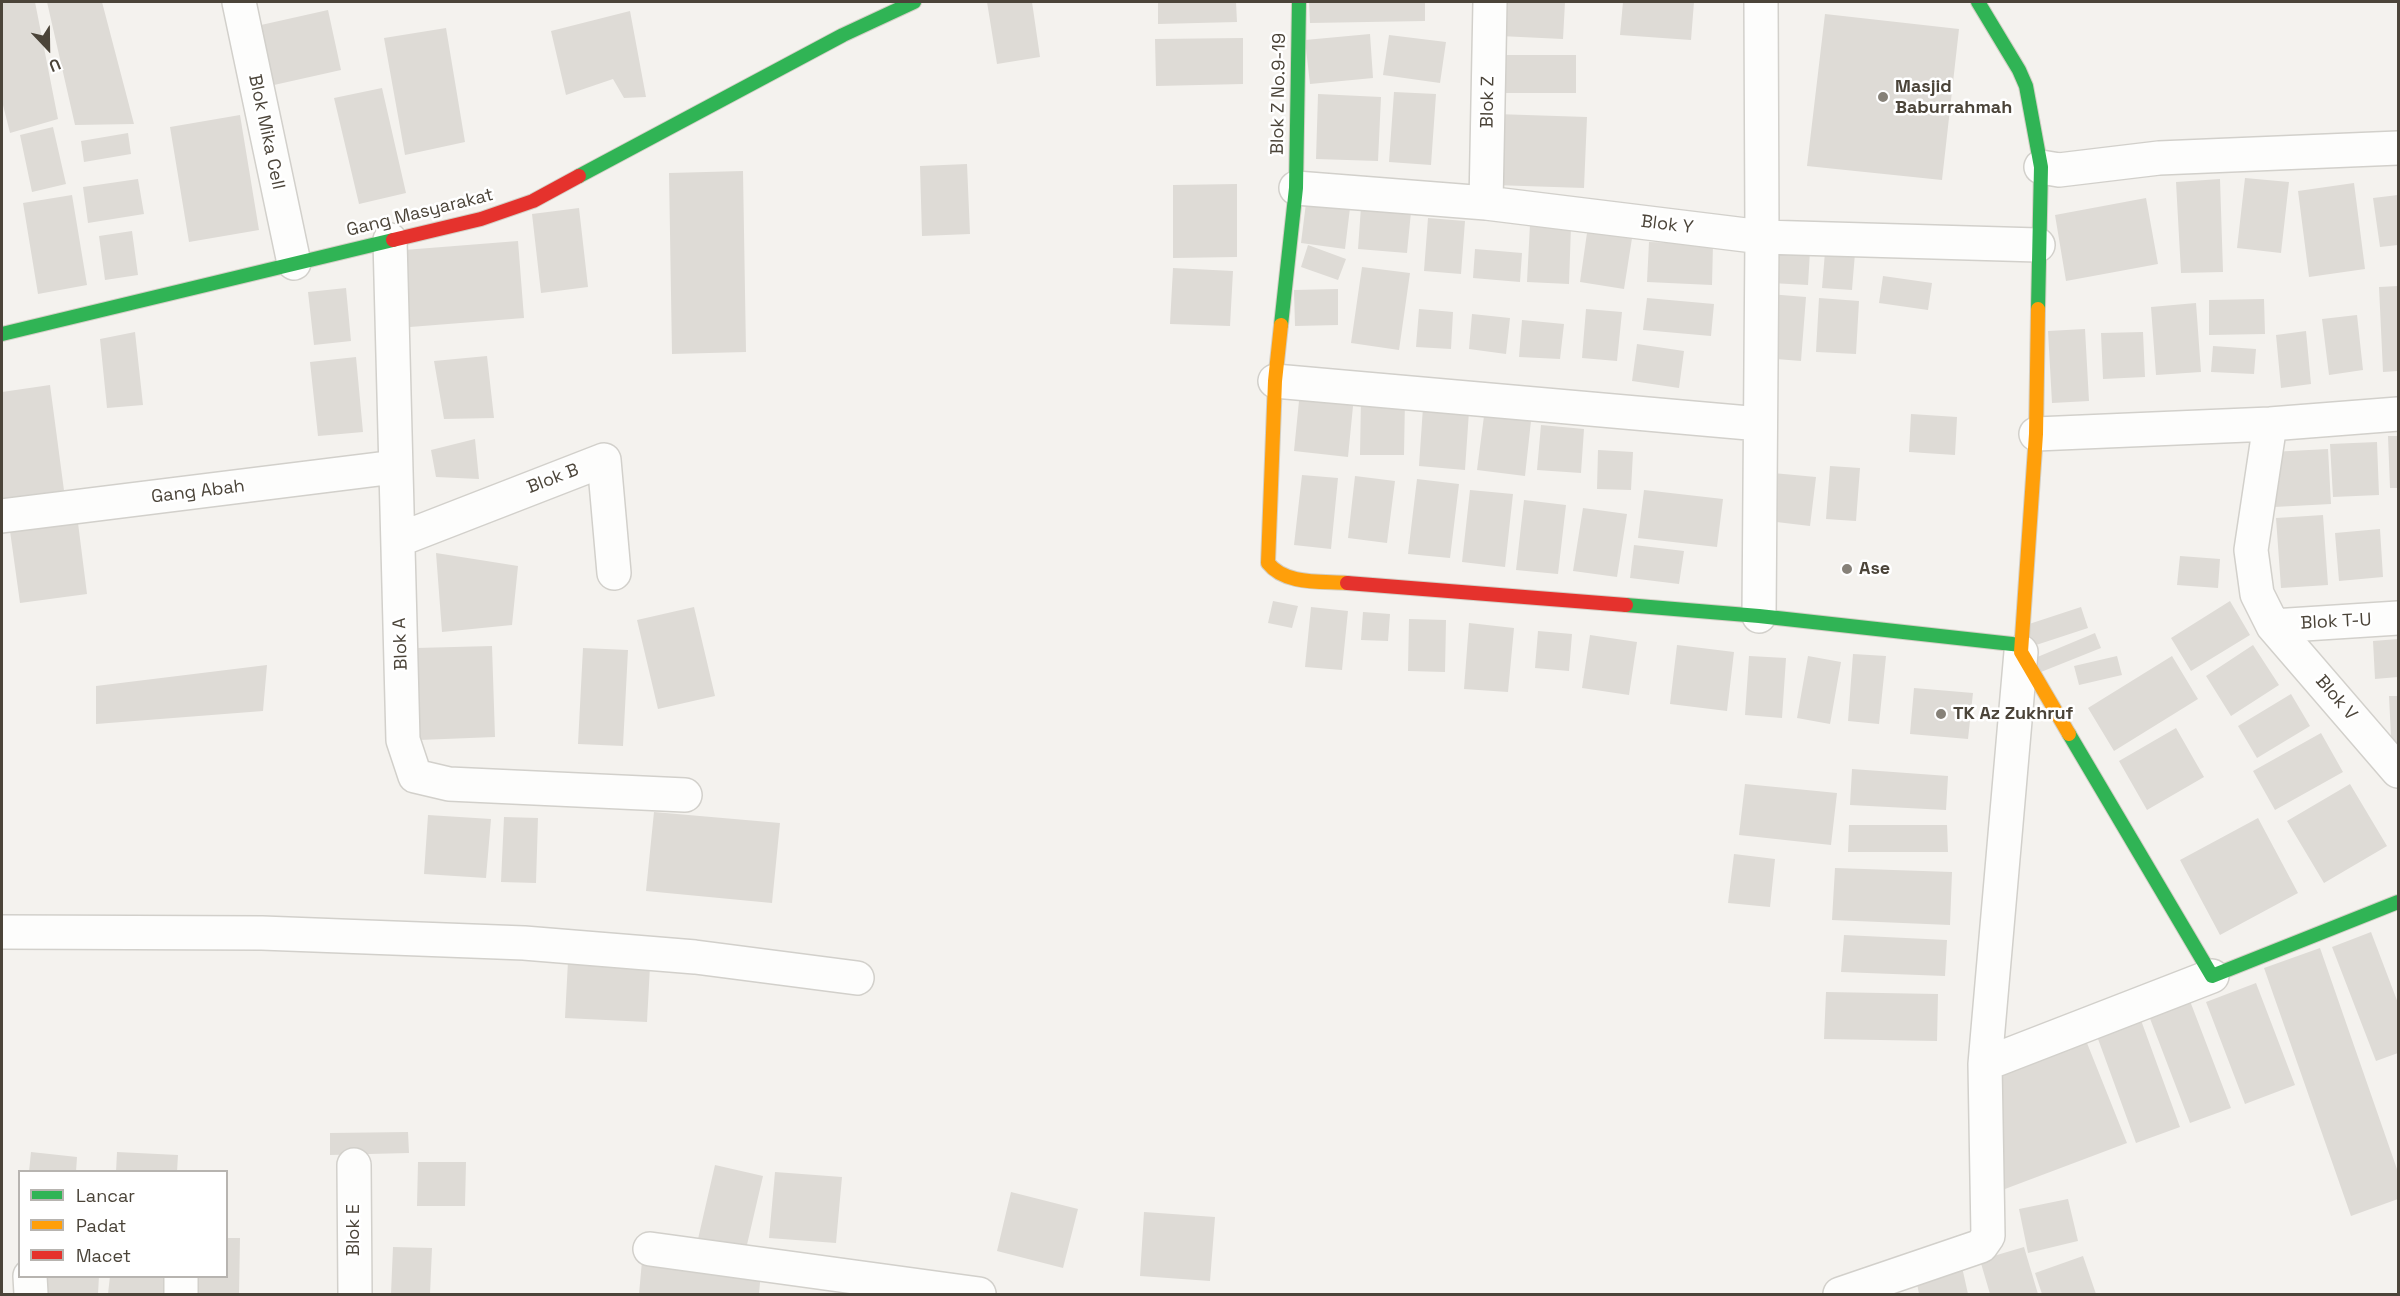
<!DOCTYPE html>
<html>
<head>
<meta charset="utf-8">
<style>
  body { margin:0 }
  #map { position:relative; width:2400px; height:1296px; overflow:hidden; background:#f4f2ee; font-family:"Space Grotesk",sans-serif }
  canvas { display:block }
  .frame { position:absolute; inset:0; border:3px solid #4b4439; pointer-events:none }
  .legend { position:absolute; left:18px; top:1170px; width:210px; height:108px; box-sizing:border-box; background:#fff; border:2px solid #b7b4b0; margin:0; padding:8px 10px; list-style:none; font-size:18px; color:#4b4439 }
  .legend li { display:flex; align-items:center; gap:12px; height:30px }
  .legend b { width:30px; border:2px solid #b7b4b0 }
  .north { position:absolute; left:18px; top:18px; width:60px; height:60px; -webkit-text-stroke:4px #fff; paint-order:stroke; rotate:158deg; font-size:16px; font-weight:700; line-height:24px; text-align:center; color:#4b4439 }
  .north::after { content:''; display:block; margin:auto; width:21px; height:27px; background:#4b4439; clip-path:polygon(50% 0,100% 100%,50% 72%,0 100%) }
</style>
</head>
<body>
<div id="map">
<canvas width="2400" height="1296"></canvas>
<div class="frame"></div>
<ul class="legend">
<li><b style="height:8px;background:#30b455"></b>Lancar</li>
<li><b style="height:8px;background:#ff9f0a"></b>Padat</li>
<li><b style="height:8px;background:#e5322d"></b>Macet</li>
</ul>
<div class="north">U</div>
</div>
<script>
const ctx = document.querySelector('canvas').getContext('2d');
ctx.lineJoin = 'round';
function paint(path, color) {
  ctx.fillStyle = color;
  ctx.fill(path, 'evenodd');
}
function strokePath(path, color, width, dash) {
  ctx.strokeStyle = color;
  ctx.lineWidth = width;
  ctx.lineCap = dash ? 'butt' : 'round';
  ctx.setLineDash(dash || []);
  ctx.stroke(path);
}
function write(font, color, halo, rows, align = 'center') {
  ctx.font = font + ' "Space Grotesk",sans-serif';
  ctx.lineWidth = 5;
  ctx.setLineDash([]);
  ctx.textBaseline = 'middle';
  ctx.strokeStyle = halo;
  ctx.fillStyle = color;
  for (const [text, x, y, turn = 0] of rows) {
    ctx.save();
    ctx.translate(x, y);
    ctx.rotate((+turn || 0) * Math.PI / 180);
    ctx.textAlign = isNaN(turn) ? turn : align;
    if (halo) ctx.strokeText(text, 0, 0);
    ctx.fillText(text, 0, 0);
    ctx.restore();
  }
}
const building = new Path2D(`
  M2,2H35L58,119L10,133L2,101Z
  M47,2H102L134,124L75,125Z
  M987,2H1032L1040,57L997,64Z
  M1158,2H1236L1237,22L1158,24Z
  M1309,2H1425V21L1310,23Z
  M1501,2H1565L1563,39L1500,36Z
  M1623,2H1694L1691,40L1620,35Z
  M328,10L341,70L274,85L261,25Z
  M630,11L646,97L624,98L613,79L566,95L551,31Z
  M1825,14L1959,29L1942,180L1807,166Z
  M446,28L465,142L405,155L384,38Z
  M1370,34L1373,78L1310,84L1305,40Z
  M1389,35L1446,42L1440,83L1383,75Z
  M1243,38V84L1156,86L1155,39Z
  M1501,55H1576V93H1501Z
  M382,88L406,193L359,204L334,98Z
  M1394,92L1436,94L1431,165L1389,162Z
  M1318,94L1381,97L1378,161L1316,159Z
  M1496,114L1587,117L1584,188L1494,185Z
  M240,115L259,230L189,242L170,127Z
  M53,127L66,184L32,192L20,135Z
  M128,133L131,154L84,162L81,141Z
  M967,164L970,234L922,236L920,166Z
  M743,171L746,352L672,354L669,173Z
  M2245,178L2289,182L2281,253L2237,248Z
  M138,179L144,214L88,223L83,187Z
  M2220,179L2223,272L2181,273L2176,182Z
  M2354,183L2365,269L2309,277L2298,191Z
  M1237,184V257L1173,258V185Z
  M72,195L87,285L38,294L23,203Z
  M2398,195V245L2380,247L2373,198Z
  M2146,198L2158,264L2066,281L2055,215Z
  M1306,203L1350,208L1345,249L1301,243Z
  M1361,207L1411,212L1407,253L1358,249Z
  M579,208L588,287L541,293L532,214Z
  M1428,218L1465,221L1461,274L1424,271Z
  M1530,224L1571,226L1569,284L1527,282Z
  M1588,226L1633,232L1624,289L1580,282Z
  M132,231L138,275L105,280L99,236Z
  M518,241L524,318L410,327L404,250Z
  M1649,242L1713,244L1712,285L1647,282Z
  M1308,245L1346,259L1338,280L1301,267Z
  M1773,248L1810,251L1808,285L1771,283Z
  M1475,249L1522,253L1520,282L1473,278Z
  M1825,252L1855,253L1852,290L1822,288Z
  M1362,267L1410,273L1399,350L1351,343Z
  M1173,268L1233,271L1230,326L1170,324Z
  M1883,276L1932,283L1928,310L1879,303Z
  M2398,286V371L2383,372L2379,287Z
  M346,288L351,341L314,345L308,292Z
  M1338,289V325L1295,326L1294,290Z
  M1769,294L1806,297L1801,361L1764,358Z
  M1647,298L1714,304L1711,336L1643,330Z
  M1819,298L1859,301L1856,354L1816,352Z
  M2264,299L2265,334L2209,335V300Z
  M2196,303L2201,372L2156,375L2151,307Z
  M1419,309L1453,312L1451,349L1416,347Z
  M1586,309L1622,312L1617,361L1582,358Z
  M1472,314L1510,318L1506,354L1469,349Z
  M2357,315L2363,370L2329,375L2322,319Z
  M1522,320L1564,324L1560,359L1519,357Z
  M2085,329L2089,401L2052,403L2048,331Z
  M2306,331L2311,384L2281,388L2276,335Z
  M135,332L143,405L107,408L100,339Z
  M2143,332L2145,377L2103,379L2101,333Z
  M1637,344L1684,351L1679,388L1632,381Z
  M2213,346L2256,349L2254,374L2211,372Z
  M487,356L494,418L444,419L434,361Z
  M356,357L363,432L318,436L310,362Z
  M50,385L65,498L3,506L2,392Z
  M1300,391L1354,396L1348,457L1294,451Z
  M1361,398H1405L1404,455H1360Z
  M1423,407L1469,411L1465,470L1419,466Z
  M1911,414L1957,417L1955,455L1909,452Z
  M1484,416L1531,421L1525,476L1477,470Z
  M1541,425L1584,429L1581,473L1537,470Z
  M2388,436H2398V488H2390Z
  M475,439L479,479L436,477L431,450Z
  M2377,442L2379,495L2333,497L2330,444Z
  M2328,449L2331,504L2274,507L2271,452Z
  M1598,450L1633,452L1631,490L1597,489Z
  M1830,466L1860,468L1856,521L1826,519Z
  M1773,473L1816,477L1810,526L1768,521Z
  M1302,475L1338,478L1331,549L1294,545Z
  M1355,476L1395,481L1387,543L1348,538Z
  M1417,479L1459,484L1450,558L1408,554Z
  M1470,490L1513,494L1505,567L1462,562Z
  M1644,490L1723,499L1717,547L1638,538Z
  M1524,500L1566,505L1558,574L1516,570Z
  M1583,508L1627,514L1617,577L1573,571Z
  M2323,515L2328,585L2281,588L2276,518Z
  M78,523L87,594L20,603L10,531Z
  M2380,529L2383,577L2339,581L2335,533Z
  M1634,545L1684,551L1679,584L1630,578Z
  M436,553L518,566L512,625L442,632Z
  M2180,556L2220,559L2218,588L2177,585Z
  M1273,601L1298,606L1292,628L1268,623Z
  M2230,601L2250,635L2191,671L2171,638Z
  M694,607L715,696L658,709L637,620Z
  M1311,607L1348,611L1342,670L1305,667Z
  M2081,607L2088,628L2030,647L2023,626Z
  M1363,612L1390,614L1388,641L1361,640Z
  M1409,619L1446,620L1445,672L1408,671Z
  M1469,623L1514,628L1508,692L1464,689Z
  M1538,631L1572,634L1569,671L1535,668Z
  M2095,633L2101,648L2041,672L2035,658Z
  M1590,635L1637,642L1629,695L1582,688Z
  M2398,639V677L2375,679L2373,641Z
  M1677,645L1734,652L1727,711L1670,704Z
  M2253,645L2279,685L2231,716L2206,676Z
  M492,646L495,737L419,740L416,648Z
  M583,648L628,650L623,746L578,744Z
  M1853,654L1886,656L1879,724L1848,721Z
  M1749,656L1786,658L1782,718L1745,715Z
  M1808,656L1841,662L1830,724L1797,718Z
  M2117,656L2122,675L2079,685L2074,666Z
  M2172,656L2198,699L2114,751L2088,708Z
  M267,665L263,711L96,724V686Z
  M1914,688L1973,693L1968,739L1910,734Z
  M2291,694L2310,726L2257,758L2238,726Z
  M2389,696H2398V757H2392Z
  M2176,728L2204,777L2147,810L2119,761Z
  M2321,733L2343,772L2275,810L2253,771Z
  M1852,769L1948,776L1946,810L1850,805Z
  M1745,784L1837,793L1831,845L1739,835Z
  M2350,784L2387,846L2324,883L2287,821Z
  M654,812L780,823L772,903L646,891Z
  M428,815L491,819L486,878L424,874Z
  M504,817L538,818L536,883L501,882Z
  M2258,818L2298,893L2220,935L2180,860Z
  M1849,825H1947L1948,852H1848Z
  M1734,854L1775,859L1770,907L1728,903Z
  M1835,868L1952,872L1950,925L1832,920Z
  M2371,932L2398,1003V1053L2376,1061L2332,947Z
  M1844,935L1947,940L1945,976L1841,972Z
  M2320,948L2398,1172V1199L2351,1216L2264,968Z
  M568,961L650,966L647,1022L565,1018Z
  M2256,983L2295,1085L2245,1104L2206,1002Z
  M1826,992L1938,994L1937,1041L1824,1039Z
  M2190,1001L2231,1108L2190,1123L2149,1016Z
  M2138,1012L2180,1127L2136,1143L2094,1028Z
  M2083,1033L2127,1143L1997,1192L1999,1064Z
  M408,1132L409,1153L330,1155V1133Z
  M31,1152L77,1157L76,1172H29Z
  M117,1152L178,1155L177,1172H116Z
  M418,1162H466L465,1206H417Z
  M715,1165L763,1176L746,1249L698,1239Z
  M775,1172L842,1177L836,1243L769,1238Z
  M1011,1192L1078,1209L1063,1268L997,1251Z
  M2068,1199L2078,1241L2028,1253L2019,1209Z
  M1144,1212L1215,1217L1210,1281L1140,1276Z
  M226,1238H240L239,1294H192V1276H226Z
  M393,1247L432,1248L430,1294H391Z
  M2024,1247L2038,1294H1990L1980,1260Z
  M2083,1256L2096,1294H2042L2035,1273Z
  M642,1261L761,1271L759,1294H639Z
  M1962,1267L1968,1294H1919L1916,1278Z
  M42,1276H99L98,1294H41Z
  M110,1276H171L170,1294H108Z`);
const street = new Path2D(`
  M239,2L294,263
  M2041,167L2059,170L2159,158L2398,148
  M1296,188L1486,203L1762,237L2038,245
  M1486,203L1490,2
  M390,240L403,740L415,776L449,784L685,795
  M1275,381L1760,424
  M2270,424L2251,550L2257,594L2273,626L2398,771
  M2036,434L2270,424L2398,414
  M2,516L395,467
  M398,540L604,460L614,573
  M1759,616L1762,237L1761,2
  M2273,626L2398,618
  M2,932L262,933L524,943L695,957L857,978
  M1985,1064L2212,976
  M354,1165L355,1294
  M650,1249L979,1294
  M30,1276L31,1294
  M181,1294V1276
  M1840,1294L1981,1246L1988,1236L1985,1064L2021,652`);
const fast = new Path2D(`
  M1978,2L2019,70L2026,86L2041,167L2038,309
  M579,176L843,35L914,2
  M1281,325L1296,188L1299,2
  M2,334L393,240
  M1626,605L1759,616L2021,645
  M2069,734L2212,976L2398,902`);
const slow = new Path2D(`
  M2038,309L2036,434L2021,652L2069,734
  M1281,325L1275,381L1268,563C1285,585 1321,581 1347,583`);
const jam = new Path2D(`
  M393,240L481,219L533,201L579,176
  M1347,583L1626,605`);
const markers = [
  [1883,97,6,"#868178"],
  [1847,569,6,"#868178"],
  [1941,714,6,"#868178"]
];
const poiNames = [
  ["Masjid",1895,87],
  ["Baburrahmah",1895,108],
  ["Ase",1859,569],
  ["TK Az Zukhruf",1953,714]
];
const streetNames = [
  ["Blok Z No.9-19",1279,94,-89],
  ["Blok Z",1488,102,-89],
  ["Blok Mika Cell",266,132,78],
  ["Gang Masyarakat",420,213,-14],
  ["Blok Y",1667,225,7],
  ["Blok B",553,479,-21],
  ["Gang Abah",198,492,-7],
  ["Blok T-U",2336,622,-3],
  ["Blok A",401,644,-92],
  ["Blok V",2336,698,49],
  ["Blok E",354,1230,-90]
];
paint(building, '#dedbd6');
strokePath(street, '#d2d0cb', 36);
strokePath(fast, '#d3cfc5', 16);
strokePath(slow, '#d3cfc5', 16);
strokePath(jam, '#d3cfc5', 16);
strokePath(street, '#fdfdfc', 33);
strokePath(fast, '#30b455', 14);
strokePath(slow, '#ff9f0a', 14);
strokePath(jam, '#e5322d', 14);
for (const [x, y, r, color] of markers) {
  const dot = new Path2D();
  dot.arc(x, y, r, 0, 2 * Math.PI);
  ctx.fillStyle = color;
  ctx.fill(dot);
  strokePath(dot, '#fff', 2);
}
write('bold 18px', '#4b4439', '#fff', poiNames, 'left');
write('18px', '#4b4439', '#fff', streetNames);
</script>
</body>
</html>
